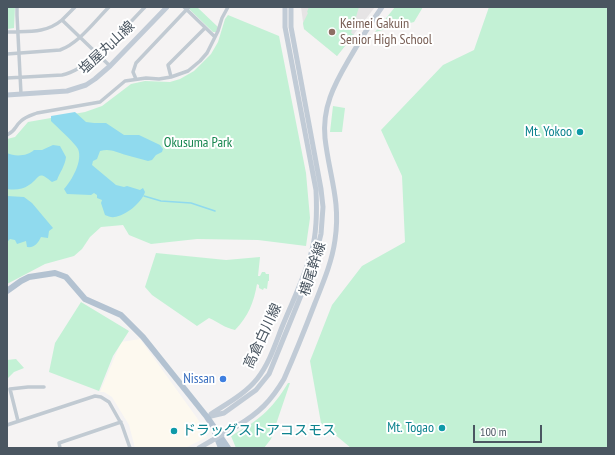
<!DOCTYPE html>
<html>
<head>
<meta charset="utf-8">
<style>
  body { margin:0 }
  #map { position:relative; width:615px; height:455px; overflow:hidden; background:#f5f3f3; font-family:"PT Sans Narrow",sans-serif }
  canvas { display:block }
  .frame { position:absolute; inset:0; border:8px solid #4a5661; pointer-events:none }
  .scale { position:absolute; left:473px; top:425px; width:69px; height:18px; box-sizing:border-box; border:2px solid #4a5661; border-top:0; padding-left:5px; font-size:12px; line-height:14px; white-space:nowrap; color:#4a5661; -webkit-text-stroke:3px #fff; paint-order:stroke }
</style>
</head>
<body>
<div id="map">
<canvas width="615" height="455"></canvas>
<div class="frame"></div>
<div class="scale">100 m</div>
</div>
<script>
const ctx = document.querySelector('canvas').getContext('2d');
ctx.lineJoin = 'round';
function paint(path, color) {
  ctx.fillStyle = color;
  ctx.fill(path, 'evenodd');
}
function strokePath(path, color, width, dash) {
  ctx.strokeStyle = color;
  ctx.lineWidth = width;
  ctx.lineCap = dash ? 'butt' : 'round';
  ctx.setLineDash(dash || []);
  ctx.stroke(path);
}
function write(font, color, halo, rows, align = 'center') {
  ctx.font = font + ' "PT Sans Narrow","Noto Sans JP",sans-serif';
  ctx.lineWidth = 4;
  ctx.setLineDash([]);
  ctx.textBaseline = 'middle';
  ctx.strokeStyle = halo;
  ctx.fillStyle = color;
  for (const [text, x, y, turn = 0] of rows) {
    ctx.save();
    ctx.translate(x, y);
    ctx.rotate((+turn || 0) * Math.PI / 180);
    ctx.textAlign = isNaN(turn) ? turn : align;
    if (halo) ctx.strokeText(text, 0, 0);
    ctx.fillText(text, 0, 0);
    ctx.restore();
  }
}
const commercial = new Path2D(`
  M140,339L197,418L203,428L207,437L185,448H135L129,425L112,397L104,392H100L121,342Z`);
const education = new Path2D(`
  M301,7H375L337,56L304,29Z`);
const green = new Path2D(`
  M7,7H15L14,28L7,29Z
  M187,7H197L218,27L216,32H213Z
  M309,7H359L351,33L354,35L337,56L304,29L303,23L308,13L307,12Z
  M395,7H423L414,22L375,32Z
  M489,7H608V448H351L321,423L310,361L332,305L362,266L405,242L402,176L381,130L443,65L474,50Z
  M228,15L279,36L306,173L310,218L306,246L258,240L197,239L151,244L129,235L123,225L101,227L90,237L82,249L74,256L45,264L7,284V139L15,137L28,122L85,112L102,106L131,84L145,81L170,82L180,79L194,71L211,54L218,42L225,19Z
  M333,106L345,108L342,132H330Z
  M156,253L226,260L260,257L258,276H260L262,272H265L266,274H269V281H268L267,289L264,288L263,290L259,288V285L257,284C254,302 248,317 235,330C225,328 218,322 209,318L197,326L152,295L145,287Z
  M81,302L129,331L113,356L99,391L49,372L55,343Z
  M16,359L24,368L14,372L7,379V360Z
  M288,383H290L271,439L264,448H236L231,436C259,420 271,411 288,383Z`);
const water = new Path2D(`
  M75,112L86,122L94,123H106L124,135H139L160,145L163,149L162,152L156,155L152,160L148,161C141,159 133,157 126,155C116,152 110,148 100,151L97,159L93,161L92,165L116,185L124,187L127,186L140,190L143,188L145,192C142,202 126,216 114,217C112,218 108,216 105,215L101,203L102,200L97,198V195L94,193L91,195L67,194L64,189C72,180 83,161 78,149C75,143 57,127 51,121V116Z
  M53,145L60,146L66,157C65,166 60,172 57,180L52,182C37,169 40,178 29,185C22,190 15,190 7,189V153C15,157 28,156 34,150H42Z
  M7,196L24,197L32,203L53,228L49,231L48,238L41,237C38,243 35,248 27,247L26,241L17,244L15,240L10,239L7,242Z`);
const stream = new Path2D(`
  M144,196L161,201L191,203L215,211`);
const street = new Path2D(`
  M17,7V15L21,94
  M184,7L215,37
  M62,20L75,7
  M7,32C28,31 45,34 62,20L110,66
  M7,54L60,50C79,43 94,22 109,7
  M171,77L168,65L205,28
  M7,78L62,75C91,69 124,28 145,7
  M136,79L133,72L136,63L189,7
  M7,135C17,130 14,127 21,121C25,117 32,115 37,113L100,102L125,81L146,78L159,79L171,77L188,71L200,61L207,53L218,31L222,18L228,7
  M18,421L10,389L28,387H44
  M7,425L95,396L101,397L109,402L122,425L130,448
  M60,448L59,443L121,422`);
const secondary = new Path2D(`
  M7,95L67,91L86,85L95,79L110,66L167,7
  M211,414C226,404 245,394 257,379C269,364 275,345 282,327C292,302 305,277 312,250C317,231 317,210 316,190L285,27V7
  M207,417L224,413L256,390L269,374L313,266L321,234L323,207L321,189L291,27V7
  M237,426C259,413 271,401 284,379C295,354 305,329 315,303C323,283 332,262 335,240C341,201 329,175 325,138C322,108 334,85 348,61C359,42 370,24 382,7
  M199,448L211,441`);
const primary = new Path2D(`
  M7,291L21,281L29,277L55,273L66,277L85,299L121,315L143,337L207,417L228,448
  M215,433L221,448`);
const secondaryBridge = new Path2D(`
  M211,441L237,426`);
const markers = [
  [332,32,4,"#8d6e63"],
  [580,132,4,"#0f9aa8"],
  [223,379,4,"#3f7fe0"],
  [442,428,4,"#0f9aa8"],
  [174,431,4,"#0f9aa8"]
];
const educationNames = [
  ["Keimei Gakuin",340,24],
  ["Senior High School",340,40]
];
const streetNames = [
  ["塩屋丸山線",107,48,-43],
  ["横尾幹線",313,269,-72],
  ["高倉白川線",263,336,-65]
];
const cultureNames = [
  ["Mt. Yokoo",572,132],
  ["Mt. Togao",434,428],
  ["ドラッグストアコスモス",182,431,"left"]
];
const parkNames = [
  ["Okusuma Park",198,143]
];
const shopNames = [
  ["Nissan",215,379]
];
paint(commercial, '#fdf9ef');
paint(education, '#e6e4e5');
paint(green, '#c3f1d5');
paint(water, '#90daee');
strokePath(stream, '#90daee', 1.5);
strokePath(street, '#c1cad2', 3.5);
strokePath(secondary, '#c1cbd6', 5);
strokePath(primary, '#b3c2d1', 6);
strokePath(secondaryBridge, '#c1cbd6', 5);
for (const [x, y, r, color] of markers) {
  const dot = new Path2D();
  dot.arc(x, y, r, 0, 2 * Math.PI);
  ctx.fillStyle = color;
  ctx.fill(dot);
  strokePath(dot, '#fff', 1.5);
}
write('14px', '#785e54', '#fff', educationNames, 'left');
write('14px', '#4a5661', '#fff', streetNames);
write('14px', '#0d838f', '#fff', cultureNames, 'right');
write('14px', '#17864f', '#fff', parkNames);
write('14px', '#366cbe', '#fff', shopNames, 'right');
</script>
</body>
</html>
